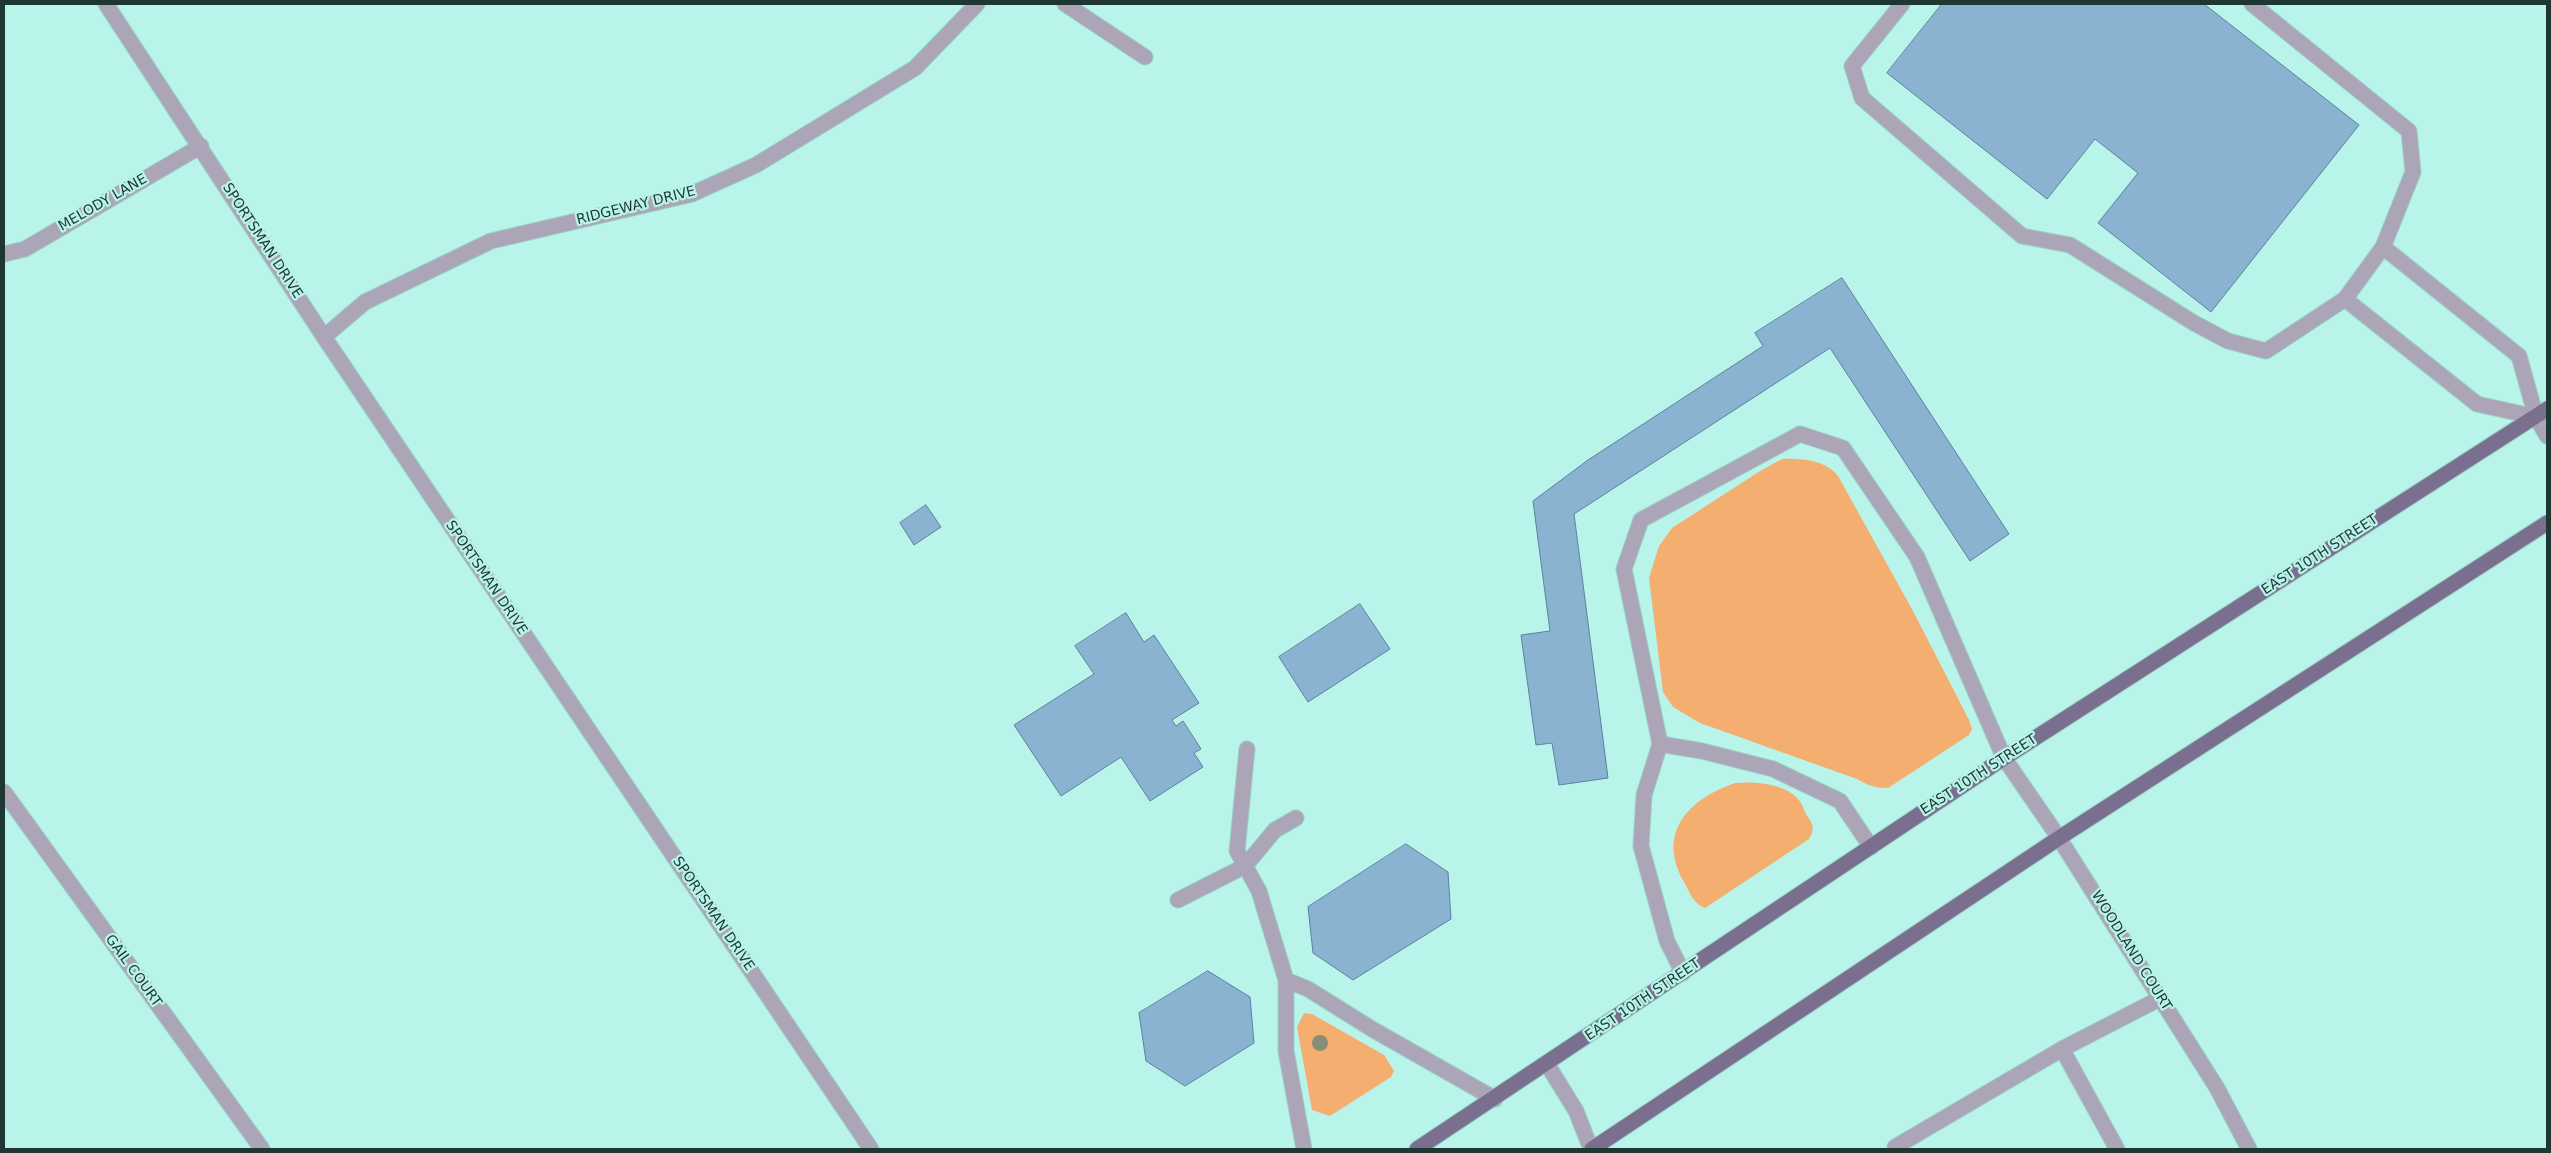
<!DOCTYPE html>
<html>
<head>
<meta charset="utf-8">
<style>
  body { margin:0 }
  #map { position:relative; width:2551px; height:1153px; overflow:hidden; background:#b8f4e9; font-family:"DejaVu Sans",sans-serif }
  canvas { display:block }
  .frame { position:absolute; inset:0; border:5px solid #1e3732; pointer-events:none }
</style>
</head>
<body>
<div id="map">
<canvas width="2551" height="1153"></canvas>
<div class="frame"></div>
</div>
<script>
const ctx = document.querySelector('canvas').getContext('2d');
ctx.lineJoin = 'round';
function paint(path, color) {
  ctx.fillStyle = color;
  ctx.fill(path, 'evenodd');
}
function strokePath(path, color, width, dash) {
  ctx.strokeStyle = color;
  ctx.lineWidth = width;
  ctx.lineCap = dash ? 'butt' : 'round';
  ctx.setLineDash(dash || []);
  ctx.stroke(path);
}
function write(font, color, halo, rows, align = 'center') {
  ctx.font = font + ' "DejaVu Sans",sans-serif';
  ctx.lineWidth = 4.5;
  ctx.setLineDash([]);
  ctx.textBaseline = 'middle';
  ctx.strokeStyle = halo;
  ctx.fillStyle = color;
  for (const [text, x, y, turn = 0] of rows) {
    ctx.save();
    ctx.translate(x, y);
    ctx.rotate((+turn || 0) * Math.PI / 180);
    ctx.textAlign = isNaN(turn) ? turn : align;
    if (halo) ctx.strokeText(text, 0, 0);
    ctx.fillText(text, 0, 0);
    ctx.restore();
  }
}
const green = new Path2D(`
  M1782,459C1801,458 1826,460 1838,476L1913,611L1969,720L1972,729L1969,735L1888,788C1875,788 1867,785 1857,779L1700,723L1673,707L1663,692L1649,578L1659,546L1672,528L1760,471Z
  M1735,783C1755,781 1790,784 1801,803C1803,806 1804,810 1806,814C1812,823 1816,828 1809,839L1705,908C1693,903 1690,893 1684,882C1656,832 1689,799 1735,783Z
  M1304,1013L1312,1014L1384,1055L1394,1071L1391,1077L1330,1116L1312,1110L1297,1027Z`);
const building = new Path2D(`
  M1942,4H2204L2359,125L2211,312L2098,223L2138,173L2095,139L2047,199L1887,73Z
  M1842,278L2009,534L1970,561L1830,348L1574,514L1608,778L1559,785L1552,743L1536,745L1521,635L1550,631L1533,501L1588,460L1763,346L1755,333Z
  M926,505L941,527L914,545L900,523Z
  M1360,604L1390,649L1308,702L1279,657Z
  M1126,613L1144,642L1154,635L1199,703L1172,720L1176,726L1183,721L1201,749L1194,753L1203,767L1150,801L1121,757L1061,796L1014,725L1094,674L1075,646Z
  M1406,844L1448,872L1451,919L1353,980L1313,953L1308,907Z
  M1208,971L1250,997L1254,1043L1185,1086L1146,1061L1139,1013Z`);
const lane = new Path2D(`
  M1902,4L1852,66L1862,98L2022,236L2070,245L2194,323L2228,341L2266,351L2345,299L2383,247L2413,172L2409,131L2252,4
  M2345,299L2477,404L2536,417L2519,356L2383,247
  M2536,417L2547,436
  M1660,744L1702,751L1773,769L1840,801L1871,847
  M1247,749L1237,851L1259,891L1286,980
  M1178,900L1245,866L1275,830L1296,818
  M1683,973L1667,941L1641,846L1644,795L1660,744L1624,569L1641,520L1800,434L1843,448L1917,557L2004,758
  M1547,1064L1576,1111L1591,1149
  M1895,1147L2062,1049
  M1304,1149L1286,1051V980L1308,989L1372,1029L1495,1099
  M2117,1149L2062,1049L2161,998`);
const street = new Path2D(`
  M106,4L324,337L871,1149
  M1065,4L1145,57
  M4,254L25,249L201,146
  M324,337L365,302L491,241L692,194L756,165L915,68L977,4
  M2004,758L2059,838L2217,1088L2249,1149
  M4,792L262,1149`);
const primary = new Path2D(`
  M1417,1149L2004,758L2547,409
  M1592,1149L2059,838L2547,523`);
const trees = [
  [1320,1043]
];
const streetNames = [
  ["MELODY LANE",103,203,-30],
  ["RIDGEWAY DRIVE",636,206,-14],
  ["SPORTSMAN DRIVE",262,241,57],
  ["EAST 10TH STREET",2320,555,-33],
  ["SPORTSMAN DRIVE",486,578,56],
  ["EAST 10TH STREET",1979,775,-33],
  ["SPORTSMAN DRIVE",713,914,56],
  ["WOODLAND COURT",2131,951,58],
  ["GAIL COURT",133,971,54],
  ["EAST 10TH STREET",1643,1000,-34]
];
paint(green, '#f4ae70');
paint(building, '#8ab2d1');
strokePath(building, '#5b819f', 1);
strokePath(lane, '#99cec4', 17);
strokePath(street, '#99cec4', 17);
strokePath(primary, '#99cec4', 17);
strokePath(lane, '#aca5b8', 15);
strokePath(street, '#aca5b8', 15);
strokePath(primary, '#7b6f90', 15);
ctx.fillStyle = '#858e77';
for (const [x, y] of trees) {
  ctx.beginPath();
  ctx.arc(x, y, 8, 0, 2 * Math.PI);
  ctx.fill();
}
write('14px', '#1e3732', '#b8f4e9', streetNames);
</script>
</body>
</html>
